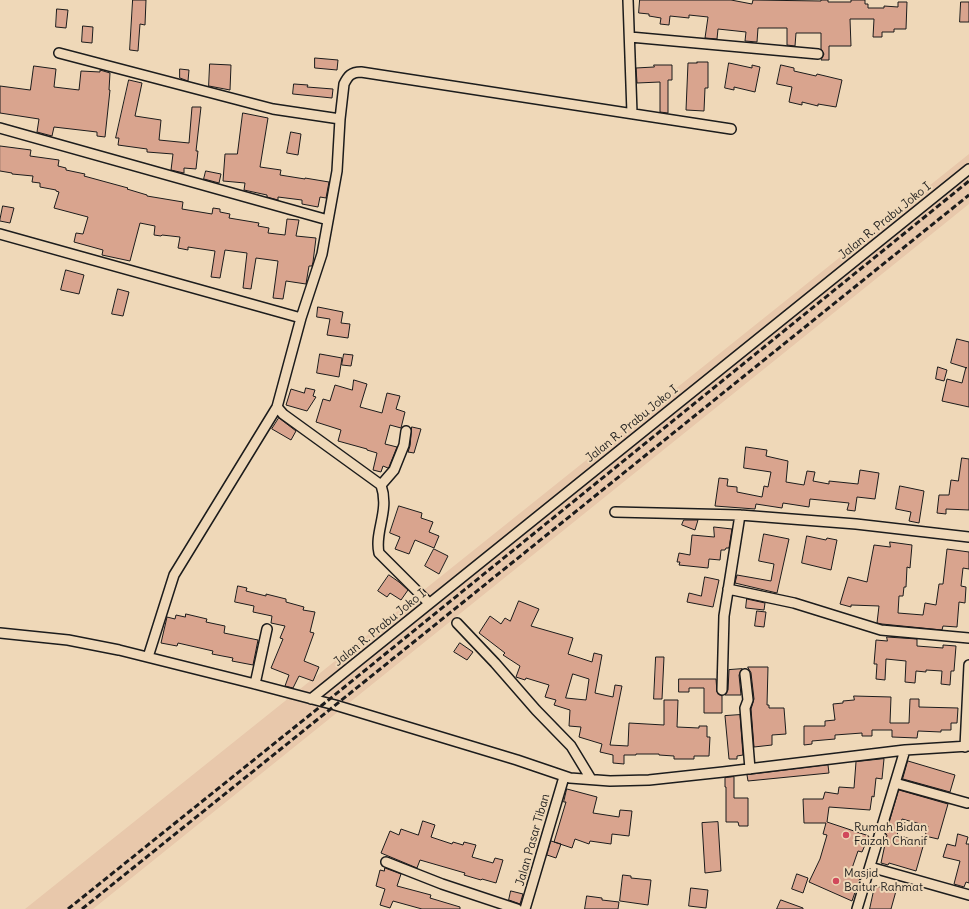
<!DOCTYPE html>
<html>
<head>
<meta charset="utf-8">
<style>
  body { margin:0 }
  canvas { display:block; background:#efd8b8 }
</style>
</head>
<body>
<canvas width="969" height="909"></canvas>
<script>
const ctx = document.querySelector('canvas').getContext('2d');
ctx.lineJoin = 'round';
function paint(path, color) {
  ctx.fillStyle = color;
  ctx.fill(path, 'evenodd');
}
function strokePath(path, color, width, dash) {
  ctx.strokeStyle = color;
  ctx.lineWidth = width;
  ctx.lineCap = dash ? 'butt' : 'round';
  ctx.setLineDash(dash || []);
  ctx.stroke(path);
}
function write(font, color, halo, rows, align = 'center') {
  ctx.font = font + ' Delius,sans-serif';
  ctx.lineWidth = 4;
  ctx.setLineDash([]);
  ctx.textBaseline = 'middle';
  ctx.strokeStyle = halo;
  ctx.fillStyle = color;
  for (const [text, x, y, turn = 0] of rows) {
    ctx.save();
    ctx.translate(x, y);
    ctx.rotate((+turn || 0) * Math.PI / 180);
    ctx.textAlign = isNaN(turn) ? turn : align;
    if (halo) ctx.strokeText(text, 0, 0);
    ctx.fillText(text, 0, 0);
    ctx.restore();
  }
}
const built = new Path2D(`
  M969,154V204L93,909H25Z`);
const building = new Path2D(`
  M133,0H146L145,25L140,24L138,51L130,50Z
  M640,0H731L752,4L753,0L821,1V0H828V2H851V0H865V4H868V8H884V6L898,7V2H907L906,29H894V32H882V37H873L874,19H850L851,46H829V60H821L824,54L821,49V33H796L795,46L787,45V28H758L757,42L745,41L746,32L718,29L717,39L705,38L708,17L689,15V18L670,16L669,25L660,24L661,18L649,16V14L639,13Z
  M961,2H969V22H960Z
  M57,9L68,10L66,28L56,27Z
  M83,26L93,27L92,43L82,42Z
  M315,58L338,60L337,70L315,68Z
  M697,62H708V88H705L704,111L686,110L688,63H697Z
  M729,63L752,68V65L760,67L755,92L734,87V90L725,88Z
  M210,64L231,65L230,90L209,86Z
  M654,65H672V80H668V113L660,112V82L637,83L636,68L654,67Z
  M781,65L794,68V71L816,76L817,74L842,80L836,107L818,104V106L802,102V105L789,102L792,87L777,84Z
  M34,66L56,69L54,87L79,90L81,71L100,72V70L110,73L109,90H110L105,137L97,136V132L54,127L52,136L37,132L39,119L0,113V86L30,90Z
  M180,69L189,70L188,81L180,78Z
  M129,80L142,83L135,116L161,120L159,140L189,143L192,107H201L196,151H198L196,169L184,168V173L171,170L173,154L147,152V149L118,145L119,138H116Z
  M294,84L308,85L307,87L333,89L332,98L293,94Z
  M243,113L268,118L260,167L281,170L280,175L305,179V178L329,182L326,198L320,197L318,207L302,204V200L278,197V200L267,197V195L244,190L245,183L223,181L225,154H237Z
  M291,132L301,134L298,155L287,153Z
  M0,146L31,150L30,156L59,160L58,166L66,168V170L85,174L84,176L128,188L127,189L147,195V196L183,202L182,209L212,214L213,208L220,209V212L230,214L229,218L259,223L258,226L269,228L268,233L285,235L287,219L299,220L296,236L316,238L313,262L312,266H309L306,284L286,281L283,299L273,298L278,261L256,258L251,289L243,288L247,253L225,250L220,278L211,277L215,251L188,247V250L178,248L180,237L162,235L161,236L154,235L155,226L140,223L130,261L102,255L103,250L74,242L76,233L83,234L88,217L54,208L59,192L56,191V190L40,187V183L32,182L33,176L12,174V173L0,171Z
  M206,171L221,174L219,183L204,179Z
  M3,206L14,208L10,223L0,221Z
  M66,270L84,275L79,294L61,290Z
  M118,289L129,292L123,316L112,314Z
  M318,307L343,312L341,323L350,324L348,338L327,335L330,319L317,317Z
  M957,339L969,342V407L942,401L947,379L962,383L966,367L967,368L951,363Z
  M320,354L342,358L339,377L317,373Z
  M344,354L353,355L351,366L342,365Z
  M938,367L947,370L944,381L936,379Z
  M354,380L367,384L360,407L382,413L387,393L400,396L396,409L405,412L401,428L390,425L385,444L397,447L389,467L388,468L383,466L381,472L373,470L377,453L367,450V449L338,441L341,430L316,422L323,399L330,401L335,385L352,390Z
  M306,388L315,390L313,396L316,397L307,411L286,405L291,389L304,393Z
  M279,418L296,431L291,440L272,429Z
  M412,427L421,429L414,453L408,452L410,446Z
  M746,447L767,450L766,456L788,461L786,482L804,485L807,471L815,472L813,481L829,484V481L858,484L860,470L879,473L875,499L857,497L855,511L847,510L849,503L810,499L809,507L783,503L782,508L756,504L755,509L715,506L719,478L728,479L727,486L737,487V492L762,497L764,486L768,487L771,472L744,468Z
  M962,458L969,459V510L946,509V514L937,513L939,495H949L951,480L958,481Z
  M900,486L924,491L919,523L909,521L911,512L896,509Z
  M399,506L422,513L421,518L433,522L429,532L439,536L434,548L415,540L409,554L395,549L400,537L390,533Z
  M684,520H698L695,530L682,525Z
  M714,527L732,529L729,548H726L725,550H721L720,560L709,559L708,568L679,565L680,562H677L679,553L690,555L692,535L714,537Z
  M764,534L789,539L777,593L735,583L737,575L771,581L774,564L759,561Z
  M807,536L826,540L827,538L837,540L831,570L802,563Z
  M890,542L912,545L910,568L907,567L906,587H904L903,596H899L898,613L923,615L925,603L936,605L939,584H943L947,549L969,552V569L963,568L961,586L966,587L965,603L959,602L957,627L943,626L942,630L882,624L877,623L879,606L851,605V607L840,604L848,577L867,582L874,545L890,547Z
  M434,549L448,556L439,574L425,566Z
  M389,575L399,582L408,590L401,600L390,593L387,597L378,591Z
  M705,577L719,580L713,607L687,602L689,593L701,596Z
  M238,586L247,588L246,591L266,596V594L286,599V602L304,607L303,610L315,612L310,632L314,633L304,661L319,667L313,681L299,676L293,688L285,686L289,675L271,668L283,639L280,638L285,626L271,623L272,616L253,612L254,606L235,602Z
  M747,599L765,603L764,610L746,608Z
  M519,601L539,609L531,626L573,638L568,654L592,662L594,653L602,655L595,693L613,697L615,685L622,686L610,745L628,746L629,723L664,725V700H678L677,727L699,728V726H707V737H710L709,756H694V759H674V756L659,755V754H636V755H624V764L613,763V755L600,752L602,744L579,737L581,727L569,726L570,710L554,705L556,700L545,697L549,685L526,678L525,680L516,677L520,666L503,655L505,653L479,633L490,616L501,624L505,618L510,621ZM573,674L589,679L586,700L566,698Z
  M757,611L766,612L764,627L755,626Z
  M186,614L207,619L206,622L225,626L224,633L258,640L253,665L232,661L233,658L212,654L213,651L178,643L177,646L161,643L167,617L175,619L176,615L185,617Z
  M887,637L917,639V646L943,648V645L956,646L954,671H951L950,685L941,684L942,671L926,670V672L916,671L915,683L905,682L906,661L886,659L885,680L876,679L877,664H874L876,640L887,641Z
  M460,643L473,652L467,660L454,652Z
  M656,657H664L662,699H654Z
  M748,667H768L767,705H769V708H784L786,734L772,735V745L754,747L751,709L754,699L751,673Z
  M742,669L739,675L741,695H725L728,690L729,670Z
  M679,679H716L717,692L722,696V713H704V688H689V692H679Z
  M854,696L891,697L890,723H909L910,699H919V707L958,708L957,723H951V730H941V732L918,731L917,738L892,737V730H872V736H862V733L835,735V739L812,741V744L804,745V726H825V721L835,720L833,704L843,703V701L854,700Z
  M740,715L743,755L737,756V759H729L725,716Z
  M884,759L882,779L876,778L874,797L872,796L870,810L829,807L827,822L869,836L862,852L858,851L850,874L860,878L852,901L809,882L820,859L827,835L823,834L826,823H804L803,799H823L825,792L838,794L839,787L854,788L856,762Z
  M908,761L955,775L950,792L903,779Z
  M828,765L829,773L748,781L747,775Z
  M734,777V798H748V826H739L738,822H726V787H725V778Z
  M567,789L597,797L593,813L619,817L620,810L632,811L629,836L612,834L611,844L590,841L589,844L575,839L572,848L554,842L566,802H564Z
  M899,790L948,804L938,839L925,836L928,826L902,819L897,835L924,843L916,871L889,863L888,865L881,863L887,835L886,834Z
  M423,821L435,825L431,837L452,844L453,842L463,845L464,842L476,845L472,857L493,863L495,858L503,860L496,883L482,879L481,880L464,875L465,873L420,860L417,868L381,853L390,831L399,835L401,829L418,835Z
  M718,822L721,871L705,873L702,823Z
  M958,834L968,837L966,844H969V883L966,882L964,887L954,884L960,861L943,857L947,844L955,846Z
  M551,841L561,844L556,858L547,855Z
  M385,868L401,874L397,886L431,895L430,898L460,907V909H422L393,901L390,908L380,905L385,889L376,886L380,870L384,871Z
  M797,874L808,878L803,893L792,889Z
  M623,875L631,876V878L651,880L648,905L620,901Z
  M875,886L896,891L891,909H870Z
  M691,888L708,890L706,908L689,906Z
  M511,891L523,894L520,904L509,900Z
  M587,896L602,898V900L619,902L618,909H585Z
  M781,900L803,908V909H777Z`);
const street = new Path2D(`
  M628,0L632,113
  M630,37L818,54
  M59,53L273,109L340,119
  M0,128L328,220
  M0,234L301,318
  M381,485L394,470L404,445L406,431
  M615,512L740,515L856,524L969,537
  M728,589L794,603L881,630L969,638
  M429,603L379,553C374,532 390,511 381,485L283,414L277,407L301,318L322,254L337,171L340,119L344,84C348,76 351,72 361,72L731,129
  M457,623L495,663L536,710L571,746L591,779
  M0,633L68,640L119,650L255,684L335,705L517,760L570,778L610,781L649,780L723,772L905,750L969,746
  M148,657L174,575L277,407
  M745,674L748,700L745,708L750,769
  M255,684L267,629
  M722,690L724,616L740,515
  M311,699L969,169
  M965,747L969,665
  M895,783L967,803
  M386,862L442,884L517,909
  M870,867L969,895
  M525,909L564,777
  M857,909L905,750`);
const rail = new Path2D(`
  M68,909L326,702L969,181
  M82,909L969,195`);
const markers = [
  [846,835,4,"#d1495b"],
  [836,881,4,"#d1495b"]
];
const streetNames = [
  ["Jalan R. Prabu Joko I",885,221,-39],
  ["Jalan R. Prabu Joko I",632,424,-39],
  ["Jalan R. Prabu Joko I",380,628,-39],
  ["Jalan Pasar Tiban",533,840,-74]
];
const poiNames = [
  ["Rumah Bidan",854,828],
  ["Faizah Chanif",854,842],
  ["Masjid",844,874],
  ["Baitur Rahmat",844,888]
];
paint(built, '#e8c8ab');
paint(building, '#d9a48e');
strokePath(building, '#1c1c1c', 1);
strokePath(street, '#1c1c1c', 12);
strokePath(street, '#efd8b8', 9);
strokePath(rail, '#1c1c1c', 3, [6, 3]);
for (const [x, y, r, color] of markers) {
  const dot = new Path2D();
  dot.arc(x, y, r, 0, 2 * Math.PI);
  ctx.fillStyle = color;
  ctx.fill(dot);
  strokePath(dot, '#efd8b8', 1.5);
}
write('12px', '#1c1c1c', '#efd8b8', streetNames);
write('12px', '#1c1c1c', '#efd8b8', poiNames, 'left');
</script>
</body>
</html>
